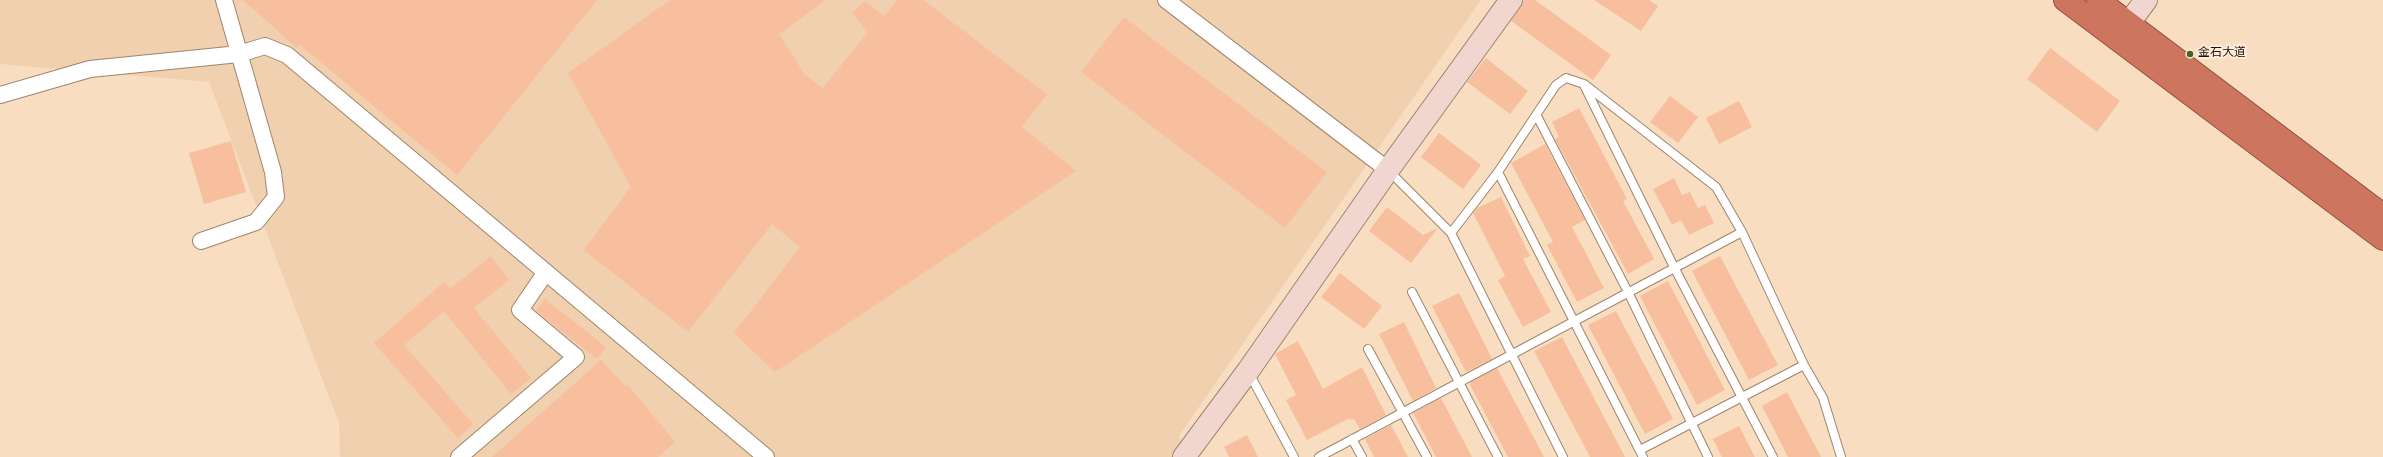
<!DOCTYPE html>
<html>
<head>
<meta charset="utf-8">
<style>
  body { margin:0 }
  canvas { display:block; background:#f9ddc1 }
</style>
</head>
<body>
<canvas width="2383" height="457"></canvas>
<script>
const ctx = document.querySelector('canvas').getContext('2d');
ctx.lineJoin = 'round';
function paint(path, color) {
  ctx.fillStyle = color;
  ctx.fill(path, 'evenodd');
}
function strokePath(path, color, width, dash) {
  ctx.strokeStyle = color;
  ctx.lineWidth = width;
  ctx.lineCap = dash ? 'butt' : 'round';
  ctx.setLineDash(dash || []);
  ctx.stroke(path);
}
function write(font, color, halo, rows, align = 'center') {
  ctx.font = font + ' Overpass,"Noto Sans SC",sans-serif';
  ctx.lineWidth = 4;
  ctx.setLineDash([]);
  ctx.textBaseline = 'middle';
  ctx.strokeStyle = halo;
  ctx.fillStyle = color;
  for (const [text, x, y, turn = 0] of rows) {
    ctx.save();
    ctx.translate(x, y);
    ctx.rotate((+turn || 0) * Math.PI / 180);
    ctx.textAlign = isNaN(turn) ? turn : align;
    if (halo) ctx.strokeText(text, 0, 0);
    ctx.fillText(text, 0, 0);
    ctx.restore();
  }
}
const built = new Path2D(`
  M0,0H1481L1179,436L1190,457H340L339,423L209,82L0,64Z`);
const building = new Path2D(`
  M243,0H597L457,175L300,45L297,48Z
  M670,0H826L779,34L805,75L823,88L868,32L852,13L865,1L884,16L897,0H923L1047,94L1022,127L1076,171L775,372L734,333L800,247L772,224L688,332L584,250L631,187L568,73Z
  M1524,0H1535L1611,55L1593,80L1511,21Z
  M1594,0H1649L1658,6L1641,31Z
  M1124,17L1327,172L1285,228L1081,72Z
  M2050,48L2120,101L2097,132L2027,79Z
  M1486,58L1528,91L1510,114L1467,82Z
  M1670,96L1698,117L1678,143L1650,122Z
  M1739,101L1752,127L1719,144L1706,118Z
  M1579,108L1627,199L1623,201L1654,259L1628,274L1555,139L1559,137L1552,122Z
  M1439,133L1481,165L1463,189L1421,157Z
  M231,141L246,192L204,204L189,153Z
  M1545,144L1585,220L1572,227L1604,288L1577,302L1547,245L1553,242L1511,163Z
  M1674,178L1682,195L1690,192L1698,208L1705,205L1714,223L1689,235L1681,220L1672,225L1653,189Z
  M1501,197L1530,256L1523,259L1551,312L1523,327L1498,280L1505,276L1473,213L1477,208Z
  M1387,207L1423,235L1438,228L1411,263L1369,231Z
  M491,256L509,280L474,308L531,378L511,394L444,311L404,345L473,424L458,438L374,343L444,282L450,289Z
  M1720,256L1778,365L1749,380L1692,271Z
  M1340,273L1382,306L1364,329L1321,297Z
  M1668,281L1725,390L1697,405L1640,296Z
  M1459,293L1492,359L1466,372L1432,306Z
  M545,299L606,347L597,359L536,311Z
  M1616,311L1673,419L1645,434L1588,325Z
  M1404,322L1436,388L1413,401L1379,334Z
  M1562,337L1625,457H1590L1534,351Z
  M1298,341L1323,389L1362,367L1386,415L1360,429L1354,419L1351,420L1350,418L1307,440L1286,400L1296,395L1275,354Z
  M601,360L625,386L627,384L675,442L658,457H492Z
  M1497,368L1544,457H1508L1470,385L1471,382Z
  M1787,392L1821,457H1788L1762,406Z
  M1441,398L1472,457H1436L1413,413Z
  M1391,425L1408,457H1374L1365,439Z
  M1739,426L1755,457H1722L1713,439Z
  M1247,435L1258,457H1229L1224,447Z`);
const lane = new Path2D(`
  M1585,87L1674,267L1773,457
  M1537,116L1628,292L1708,457
  M1388,170L1451,233L1563,457
  M1498,172L1643,457
  M1451,233L1498,172L1556,85L1566,78L1584,84L1716,187L1742,232L1804,365L1823,398L1841,457
  M1412,292L1498,457
  M1368,349L1427,457
  M1249,373L1294,457
  M1352,439L1362,457
  M1640,450L1804,365
  M1319,457L1742,232`);
const street = new Path2D(`
  M1166,0L1388,170
  M0,95L90,69L239,54L265,46L287,55L766,457
  M201,241L256,222L276,197L273,172L224,0
  M459,457L576,357L520,310L546,272`);
const secondary = new Path2D(`
  M2117,39L2146,0
  M1184,457L1248,371L1388,170L1511,0`);
const highway = new Path2D(`
  M2065,0L2383,239
  M2098,0L2383,215`);
const markers = [
  [2190,54,4,"#42651c"]
];
const poiNames = [
  ["金石大道",2198,54]
];
paint(built, '#f1d0af');
paint(building, '#f7bf9d');
strokePath(lane, '#9e856b', 10);
strokePath(street, '#9e856b', 18);
strokePath(secondary, '#9e856b', 24);
strokePath(highway, '#905241', 24);
strokePath(lane, '#fff', 8);
strokePath(street, '#fff', 16);
strokePath(secondary, '#f0d6cf', 22);
strokePath(highway, '#ce755f', 22);
for (const [x, y, r, color] of markers) {
  const dot = new Path2D();
  dot.arc(x, y, r, 0, 2 * Math.PI);
  ctx.fillStyle = color;
  ctx.fill(dot);
  strokePath(dot, '#fdecdc', 1.5);
}
write('12px', '#1c1208', '#fdecdc', poiNames, 'left');
</script>
</body>
</html>
